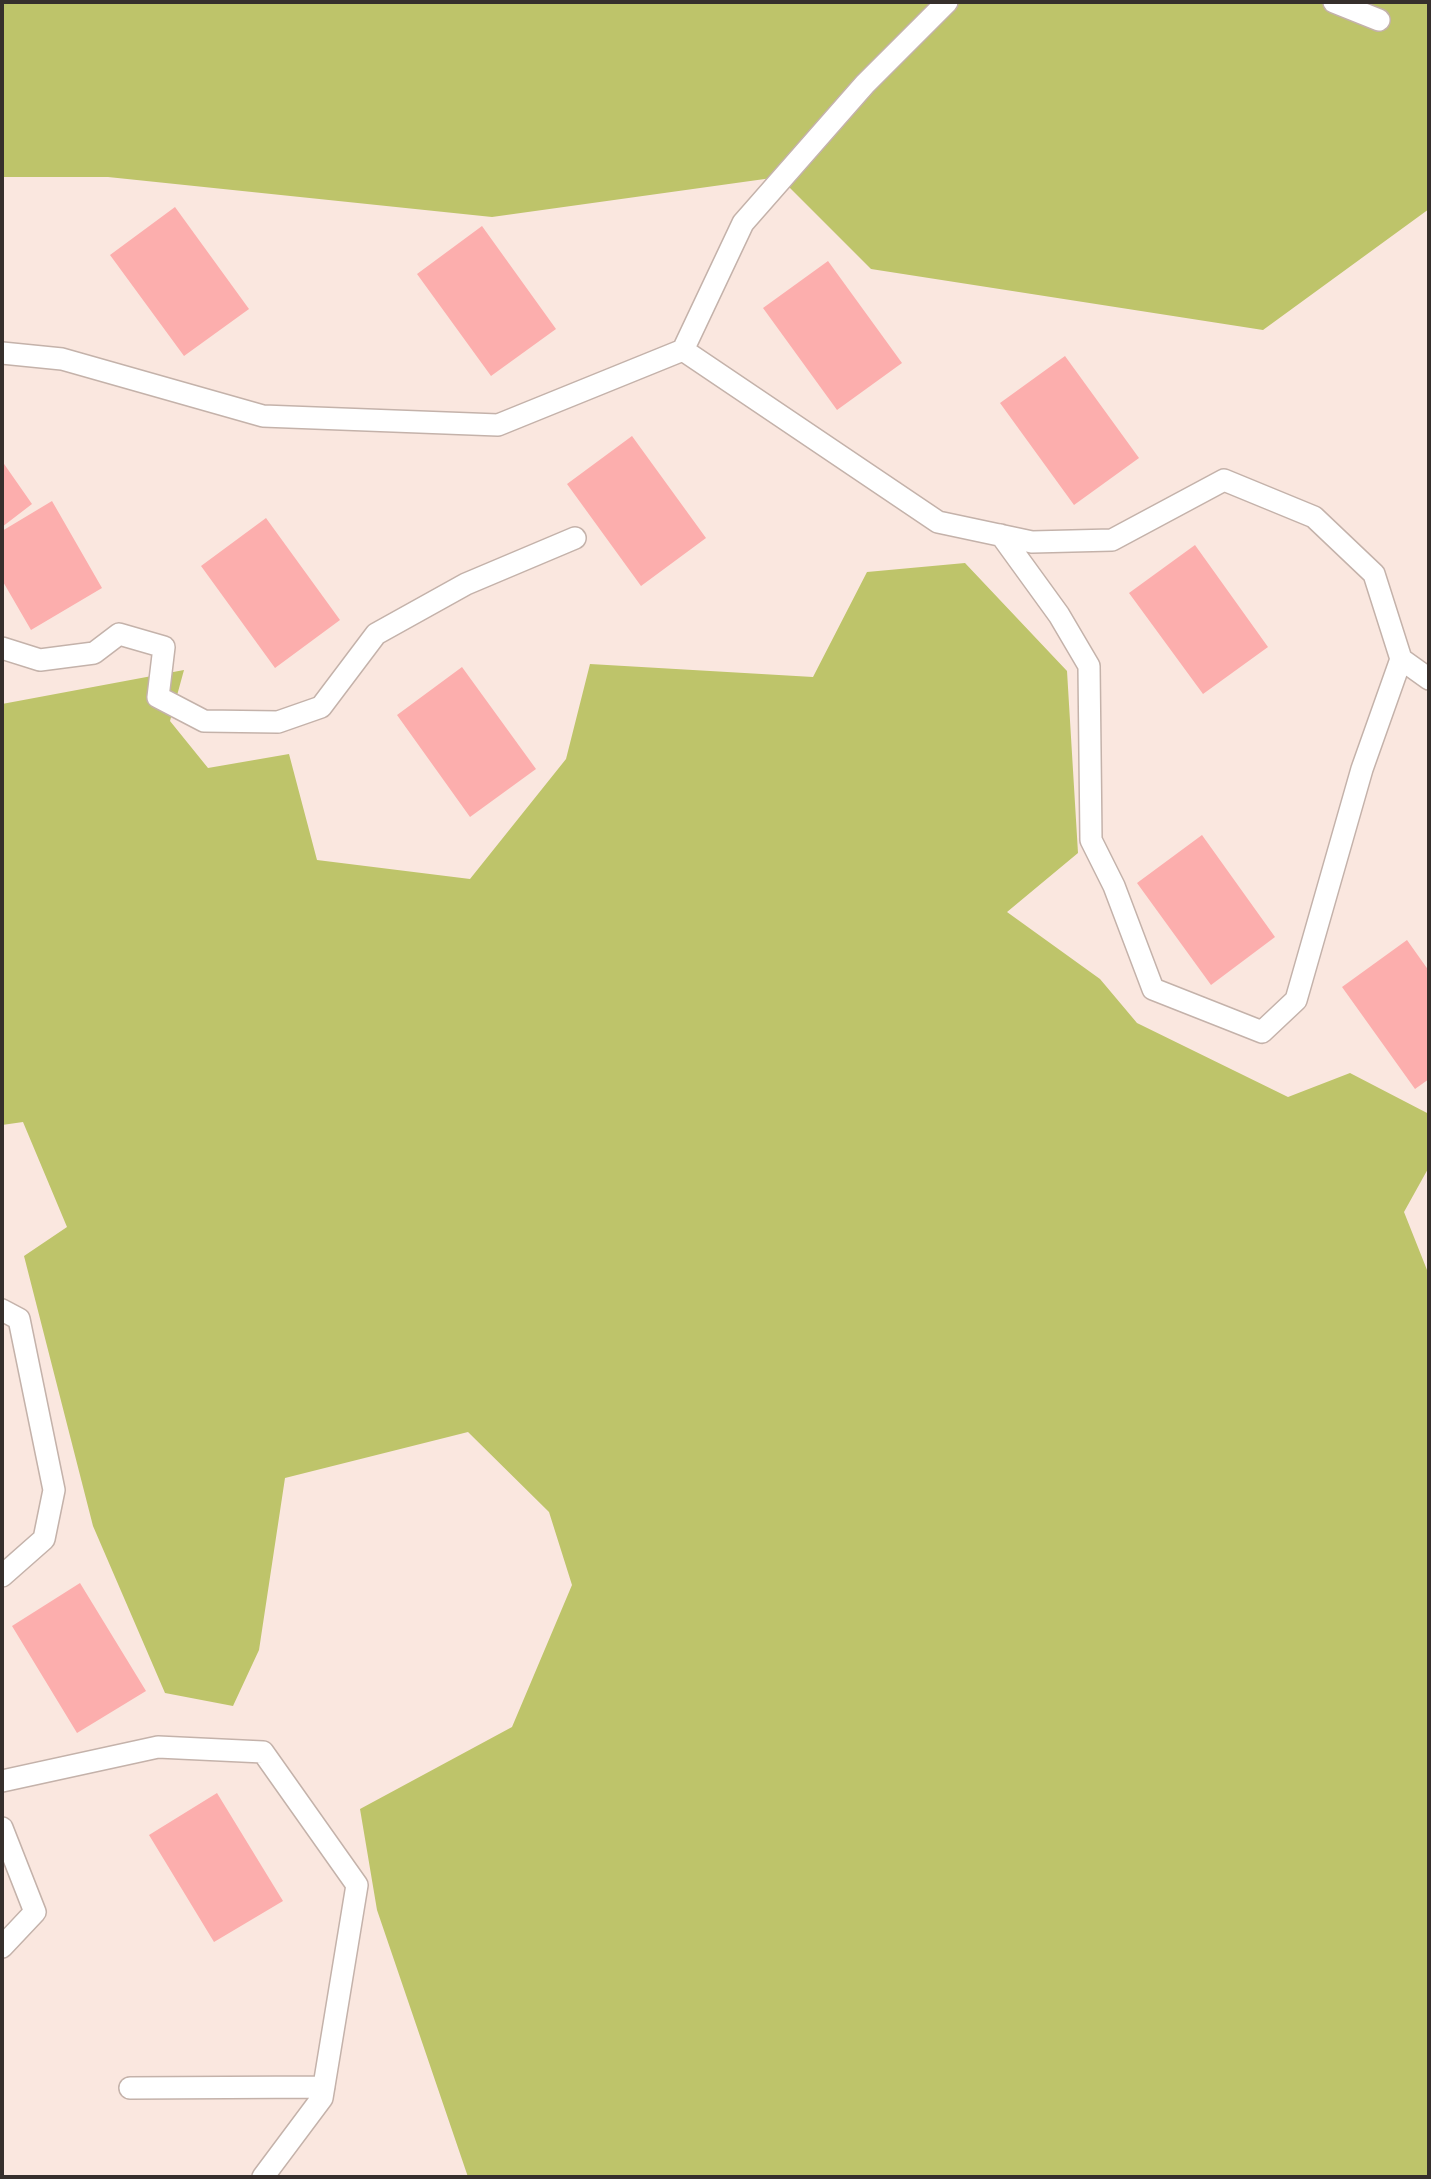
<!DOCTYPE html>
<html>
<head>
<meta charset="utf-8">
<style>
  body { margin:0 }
  #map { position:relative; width:1431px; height:2179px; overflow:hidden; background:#fae7df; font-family:Jost,sans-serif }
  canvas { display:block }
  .frame { position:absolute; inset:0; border:4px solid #362f2c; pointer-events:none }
</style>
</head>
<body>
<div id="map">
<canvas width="1431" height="2179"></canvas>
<div class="frame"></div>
</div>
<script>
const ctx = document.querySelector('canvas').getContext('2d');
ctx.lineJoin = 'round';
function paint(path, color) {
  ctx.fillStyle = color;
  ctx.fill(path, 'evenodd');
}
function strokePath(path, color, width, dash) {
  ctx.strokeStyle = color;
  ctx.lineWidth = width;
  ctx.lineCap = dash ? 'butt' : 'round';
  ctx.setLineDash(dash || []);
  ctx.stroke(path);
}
const forest = new Path2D(`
  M2,2H1429V209L1263,330L871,269L779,177L492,217L108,177H2Z
  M965,563L1067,671L1078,853L1007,912L1100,979L1137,1023L1288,1097L1350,1073L1429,1114V1167L1404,1212L1429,1275V2177H468L377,1910L360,1809L512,1727L572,1585L549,1512L468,1432L285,1478L259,1650L233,1706L165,1693L93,1526L24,1256L67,1227L23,1122L2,1125V704L184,670L170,721L208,768L289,754L317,860L470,879L566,759L590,664L813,677L867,572Z`);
const building = new Path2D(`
  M175,207L249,309L184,356L110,255Z
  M482,226L556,329L491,376L417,274Z
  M828,261L902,363L837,410L763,308Z
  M1065,356L1139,458L1074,505L1000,403Z
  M632,436L706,538L641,586L567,484Z
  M2,461L32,504L2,527Z
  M52,501L102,588L31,630L2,580V531Z
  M266,518L340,620L275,668L201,566Z
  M1195,545L1268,647L1203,694L1129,593Z
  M462,667L536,769L470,817L397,715Z
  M1202,835L1275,937L1211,985L1137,883Z
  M1407,940L1429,971V1079L1415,1089L1342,987Z
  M80,1583L146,1691L77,1733L12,1626Z
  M217,1793L283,1901L214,1942L149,1835Z`);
const lane = new Path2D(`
  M1334,2L1379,20
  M683,350L743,223L865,84L947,2
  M2,353L62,359L263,416L498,425L683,350L938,522L1032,542L1112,540L1224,480L1314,517L1374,574L1401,659L1362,769L1296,1000L1262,1032L1153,989L1114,886L1091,840L1089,666L1059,615L1001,535
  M2,648L40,660L94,653L119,634L164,647L158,697L204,721L278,722L321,707L376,634L466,584L575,538
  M1401,659L1429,679
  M2,1310L19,1319L54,1490L44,1539L2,1576
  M2,1781L158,1747L263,1752L357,1885L322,2098L263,2177
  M2,1828L35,1912L2,1947
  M130,2088L324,2087`);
paint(forest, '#bec46a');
paint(building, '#fcaead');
strokePath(lane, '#c4b2aa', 24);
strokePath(lane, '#fff', 21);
</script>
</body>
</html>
